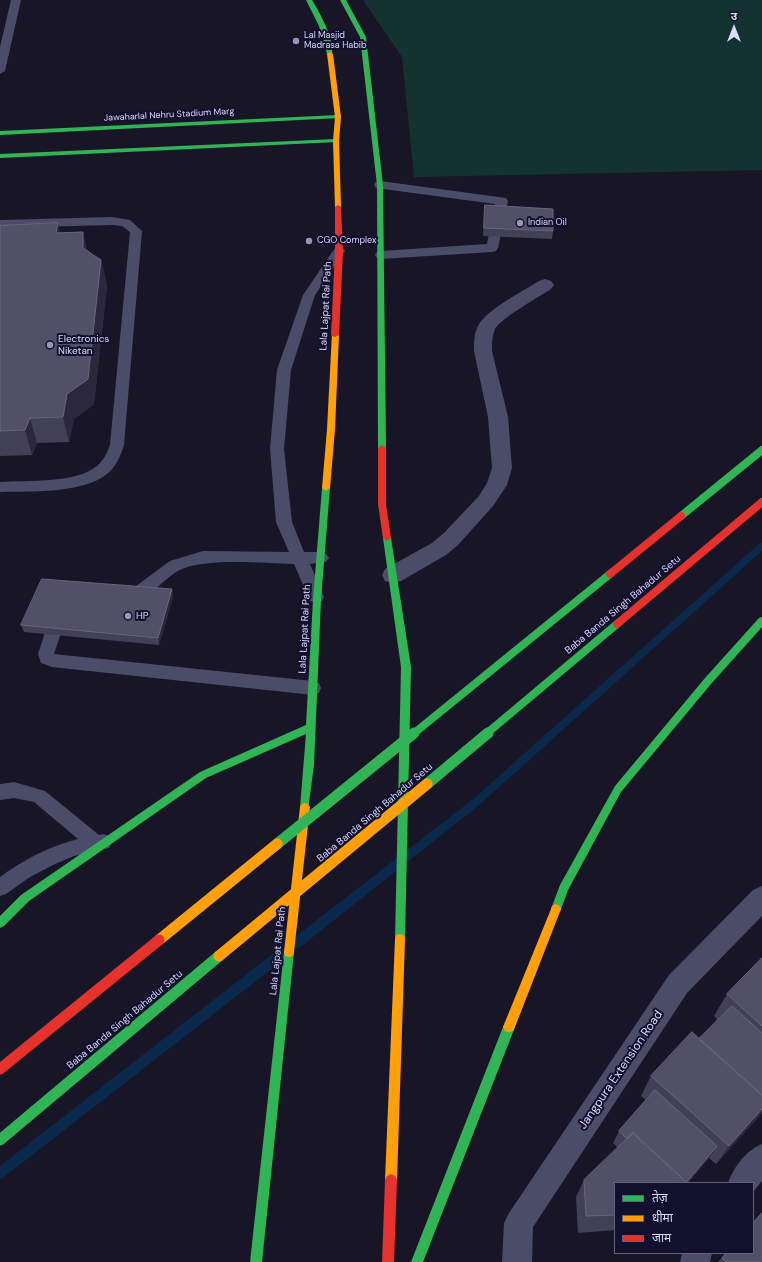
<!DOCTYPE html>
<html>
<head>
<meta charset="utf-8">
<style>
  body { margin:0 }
  #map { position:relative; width:762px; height:1262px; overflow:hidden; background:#181626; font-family:"DM Sans","Noto Sans Devanagari",sans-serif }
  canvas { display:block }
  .legend { position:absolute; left:614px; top:1182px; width:140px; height:72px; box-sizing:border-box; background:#12102c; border:1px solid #636180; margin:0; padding:5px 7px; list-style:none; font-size:12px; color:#dcdbff }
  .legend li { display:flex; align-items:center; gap:8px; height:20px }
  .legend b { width:20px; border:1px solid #636180 }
  .north { position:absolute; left:714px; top:8px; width:40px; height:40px; -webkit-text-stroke:3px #12102c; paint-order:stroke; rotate:0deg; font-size:11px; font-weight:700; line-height:16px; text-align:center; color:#dcdbff }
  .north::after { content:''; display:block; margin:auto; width:14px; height:18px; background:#dcdbff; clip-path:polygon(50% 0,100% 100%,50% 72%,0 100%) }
</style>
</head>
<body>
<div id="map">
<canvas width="762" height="1262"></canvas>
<ul class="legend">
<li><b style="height:5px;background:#30b455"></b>तेज़</li>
<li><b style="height:5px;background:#ff9f0a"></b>धीमा</li>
<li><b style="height:5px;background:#e5322d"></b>जाम</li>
</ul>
<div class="north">उ</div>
</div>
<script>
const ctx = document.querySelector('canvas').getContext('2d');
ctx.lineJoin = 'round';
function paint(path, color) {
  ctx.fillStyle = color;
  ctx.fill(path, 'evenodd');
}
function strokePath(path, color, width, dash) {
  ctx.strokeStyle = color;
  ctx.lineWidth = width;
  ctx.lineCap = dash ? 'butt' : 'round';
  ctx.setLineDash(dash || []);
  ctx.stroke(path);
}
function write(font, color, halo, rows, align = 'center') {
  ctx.font = font + ' "DM Sans",sans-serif';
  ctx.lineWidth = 4;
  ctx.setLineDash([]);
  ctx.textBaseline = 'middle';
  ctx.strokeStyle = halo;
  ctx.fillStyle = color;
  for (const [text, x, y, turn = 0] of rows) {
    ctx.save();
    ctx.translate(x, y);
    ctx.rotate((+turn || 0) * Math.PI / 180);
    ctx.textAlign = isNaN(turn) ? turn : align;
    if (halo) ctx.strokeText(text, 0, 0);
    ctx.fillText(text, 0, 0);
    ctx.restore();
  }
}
const green = new Path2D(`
  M363,0H762V170L414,177L402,57Z`);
const stream = new Path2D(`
  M762,543V551L478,806L299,948L295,949L291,948L290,944L291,940L472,800L759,544Z
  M283,948L287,949L288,953L287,957L4,1177L0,1179V1166L279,949Z`);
const lane = new Path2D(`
  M11,0H21L5,71L0,74V47Z
  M380,181L506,198L508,201L498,248L496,251L492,252L381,259L377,258L375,255L377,252L381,251L487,244L495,204L376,188L374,185L376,182Z
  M112,217L130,220L142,231L124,445C121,455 116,467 107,474C82,494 31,491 0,492V482C27,480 75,484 97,466C104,460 107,453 110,445L130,232L122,226L112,225L0,228V220Z
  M339,247L343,248L345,251L315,295L291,370L284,449L292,522L304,552H321L326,554L329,558L326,562L310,564L324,597L322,601L316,603L310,601L294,564C262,563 210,558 182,569C164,576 143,609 122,602L120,598L122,594L128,592L170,561L203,551L289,552L276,522L270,449L277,370L303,295L335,248Z
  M59,608L65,610L67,614L54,654L313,681L319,683L321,688L319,693L313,695L52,667L41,663L38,654L51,614L53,610Z
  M14,782L45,791L99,835L103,834L109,836L112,842L109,848L74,856L55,864L30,877L6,894L0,896V877C23,860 50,846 78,839L34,802L14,798L0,800V784Z`);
const street = new Path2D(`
  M545,279L551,281L554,285L551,289C539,297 501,318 495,329C492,336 492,344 492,351L508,417L512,468L507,485L493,506L458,545L446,555L401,581L393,583L385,581L382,575L385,569L432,543L444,533L479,496L487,483L492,468L488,417L474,351C474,342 474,334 478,326C486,310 523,291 539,281Z
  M762,886V916L687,993L533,1227L532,1262H502L504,1223L509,1213L669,975L753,890Z
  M762,1144V1181L753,1192V1183H728C734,1167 746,1150 762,1144Z
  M682,1253H712L710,1262H680Z`);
const fast = new Path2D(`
  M306,0H312C320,13 335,40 332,55L327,54L319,26Z
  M340,0H346L366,37L383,185L386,448L382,451L378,448L377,185L360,37Z
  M338,115L341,117L340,118L0,135V131Z
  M336,139L338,140V142L0,158V154Z
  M326,485L330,488L321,600L314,765L308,810L305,811L302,810L300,807L306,734L206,778L29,901L4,926L0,928V916L21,895L200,772L306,725L313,600L322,488Z
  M387,535L391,538L411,667L405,939L404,943L400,944L396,943L395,939L401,667L383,538Z
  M762,617V627L711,684L621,792L568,890L560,912L556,914L552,912L551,909L560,885L615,786L705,678L759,618Z
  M289,947L293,948L294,952L262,1262H250L284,952L285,948Z
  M509,1022L513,1023L515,1027L423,1262H411L503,1027L505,1023Z`);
const slow = new Path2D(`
  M330,52L333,54L341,117L339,141L341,207L338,209L335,207L333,141L335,117L327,54Z
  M332,333H338L339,335L335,429L330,488L326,491L322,488L327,429Z
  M305,803L308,804L310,807L294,952L293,956L289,957L285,956L284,952L300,807L302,804Z
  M556,904L560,906L561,909L515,1027L513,1031L509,1032L505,1031L503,1027L551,909L552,906Z
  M400,934L404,935L405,939L397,1180L395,1184L391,1186L387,1184L385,1180L395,939L396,935Z`);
const jam = new Path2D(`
  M338,205L341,207L343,251L339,335L335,337L331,335L335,251V207Z
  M382,445L386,448V504L391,538L387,541L383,538L378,504V448Z
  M391,1174L395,1176L397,1180L394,1262H382L385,1180L387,1176Z`);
const fastBridgeFar1 = new Path2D(`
  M681,516L762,450
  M413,734L610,574
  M486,734L617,624`);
const fastBridge = new Path2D(`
  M427,784L488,733
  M277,844L414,733
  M0,1140L219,956`);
const slowBridge = new Path2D(`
  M159,940L277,844
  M219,956L427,784`);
const jamBridgeFar1 = new Path2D(`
  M610,574L681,516
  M617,624L762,502`);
const jamBridge = new Path2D(`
  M0,1069L159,940`);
const wall = new Path2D(`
  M485,205L553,231L552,239L483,236Z
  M58,223L60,233L101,260L107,285L94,404L74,419L69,442L37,443L32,455L0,456V226Z
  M172,589L173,596L159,645L24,632L21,625Z
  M762,958V1113L716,1164L709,1158L688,1183H615V1230L578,1233L576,1197L584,1180L618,1148L613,1143L619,1131L646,1100L641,1096L651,1076L699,1039L718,1020L714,1016L727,994Z
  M726,1253L762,1262H718Z`);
const shadedWall = new Path2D(`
  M58,223L64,249L56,233Z
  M83,232L89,257L83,248Z
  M101,260L107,285L94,404L74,419L69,442L63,417L67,394Z
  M30,418L37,443L32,455L25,430Z
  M172,589L173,596L159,645L158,638Z
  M762,1109V1110L754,1121L716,1164L729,1146Z
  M762,1110V1113L754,1121Z
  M717,1146L709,1158L688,1183H686Z`);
const building = new Path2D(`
  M485,205L553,209V231L484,228Z
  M58,223L56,233L83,232V248L101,260L88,379L67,394L63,417L30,418L25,430L0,431V226Z
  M42,579L172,589L158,638L21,625Z
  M762,958V1026L727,994Z
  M732,1006L762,1033V1095L699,1039Z
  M692,1032L762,1095V1109L729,1146L651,1076Z
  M655,1090L717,1146L686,1183H685L686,1182L633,1133L627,1139L619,1131Z
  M633,1133L686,1182L685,1183H615V1215L586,1216L584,1180Z
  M762,1213V1262H726L722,1258L726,1253H753V1223Z`);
const markers = [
  [296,41,4,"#9796b3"],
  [520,223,4,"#9796b3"],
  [309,241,4,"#9796b3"],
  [50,345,4,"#9796b3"],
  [128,616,4,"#9796b3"]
];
const farPoinames = [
  ["Lal Masjid",304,36],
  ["Madrasa Habib",304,46],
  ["Indian Oil",528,223],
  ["CGO Complex",317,241]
];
const farStreetnames = [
  ["Jawaharlal Nehru Stadium Marg",169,115,-3]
];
const streetNames = [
  ["Lala Lajpat Rai Path",326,306,-87],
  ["Baba Banda Singh Bahadur Setu",623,605,-40],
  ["Lala Lajpat Rai Path",305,629,-87],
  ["Baba Banda Singh Bahadur Setu",375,813,-40],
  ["Lala Lajpat Rai Path",278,951,-84],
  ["Baba Banda Singh Bahadur Setu",125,1020,-40]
];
const poiNames = [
  ["Electronics",58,339],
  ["Niketan",58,351],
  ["HP",136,616]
];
const nearStreetnames = [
  ["Jangpura Extension Road",621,1070,-56]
];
paint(green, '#133330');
paint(stream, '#0b284d');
paint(lane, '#4b4c67');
paint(street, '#4b4c67');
paint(fast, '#30b455');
paint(slow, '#ff9f0a');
paint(jam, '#e5322d');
strokePath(fastBridgeFar1, '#30b455', 8);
strokePath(fastBridge, '#30b455', 11);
strokePath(slowBridge, '#ff9f0a', 11);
strokePath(jamBridgeFar1, '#e5322d', 8);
strokePath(jamBridge, '#e5322d', 11);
paint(wall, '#424054');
paint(shadedWall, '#2a283a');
paint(building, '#525066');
strokePath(building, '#68667e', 1);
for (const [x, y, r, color] of markers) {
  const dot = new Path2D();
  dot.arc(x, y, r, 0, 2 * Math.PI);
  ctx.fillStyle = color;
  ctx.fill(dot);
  strokePath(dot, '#12102c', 1.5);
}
write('9px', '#dcdbff', '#12102c', farPoinames, 'left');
write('9px', '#dcdbff', '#12102c', farStreetnames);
write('10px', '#dcdbff', '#12102c', streetNames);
write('10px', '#dcdbff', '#12102c', poiNames, 'left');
write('12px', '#dcdbff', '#12102c', nearStreetnames);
</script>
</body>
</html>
